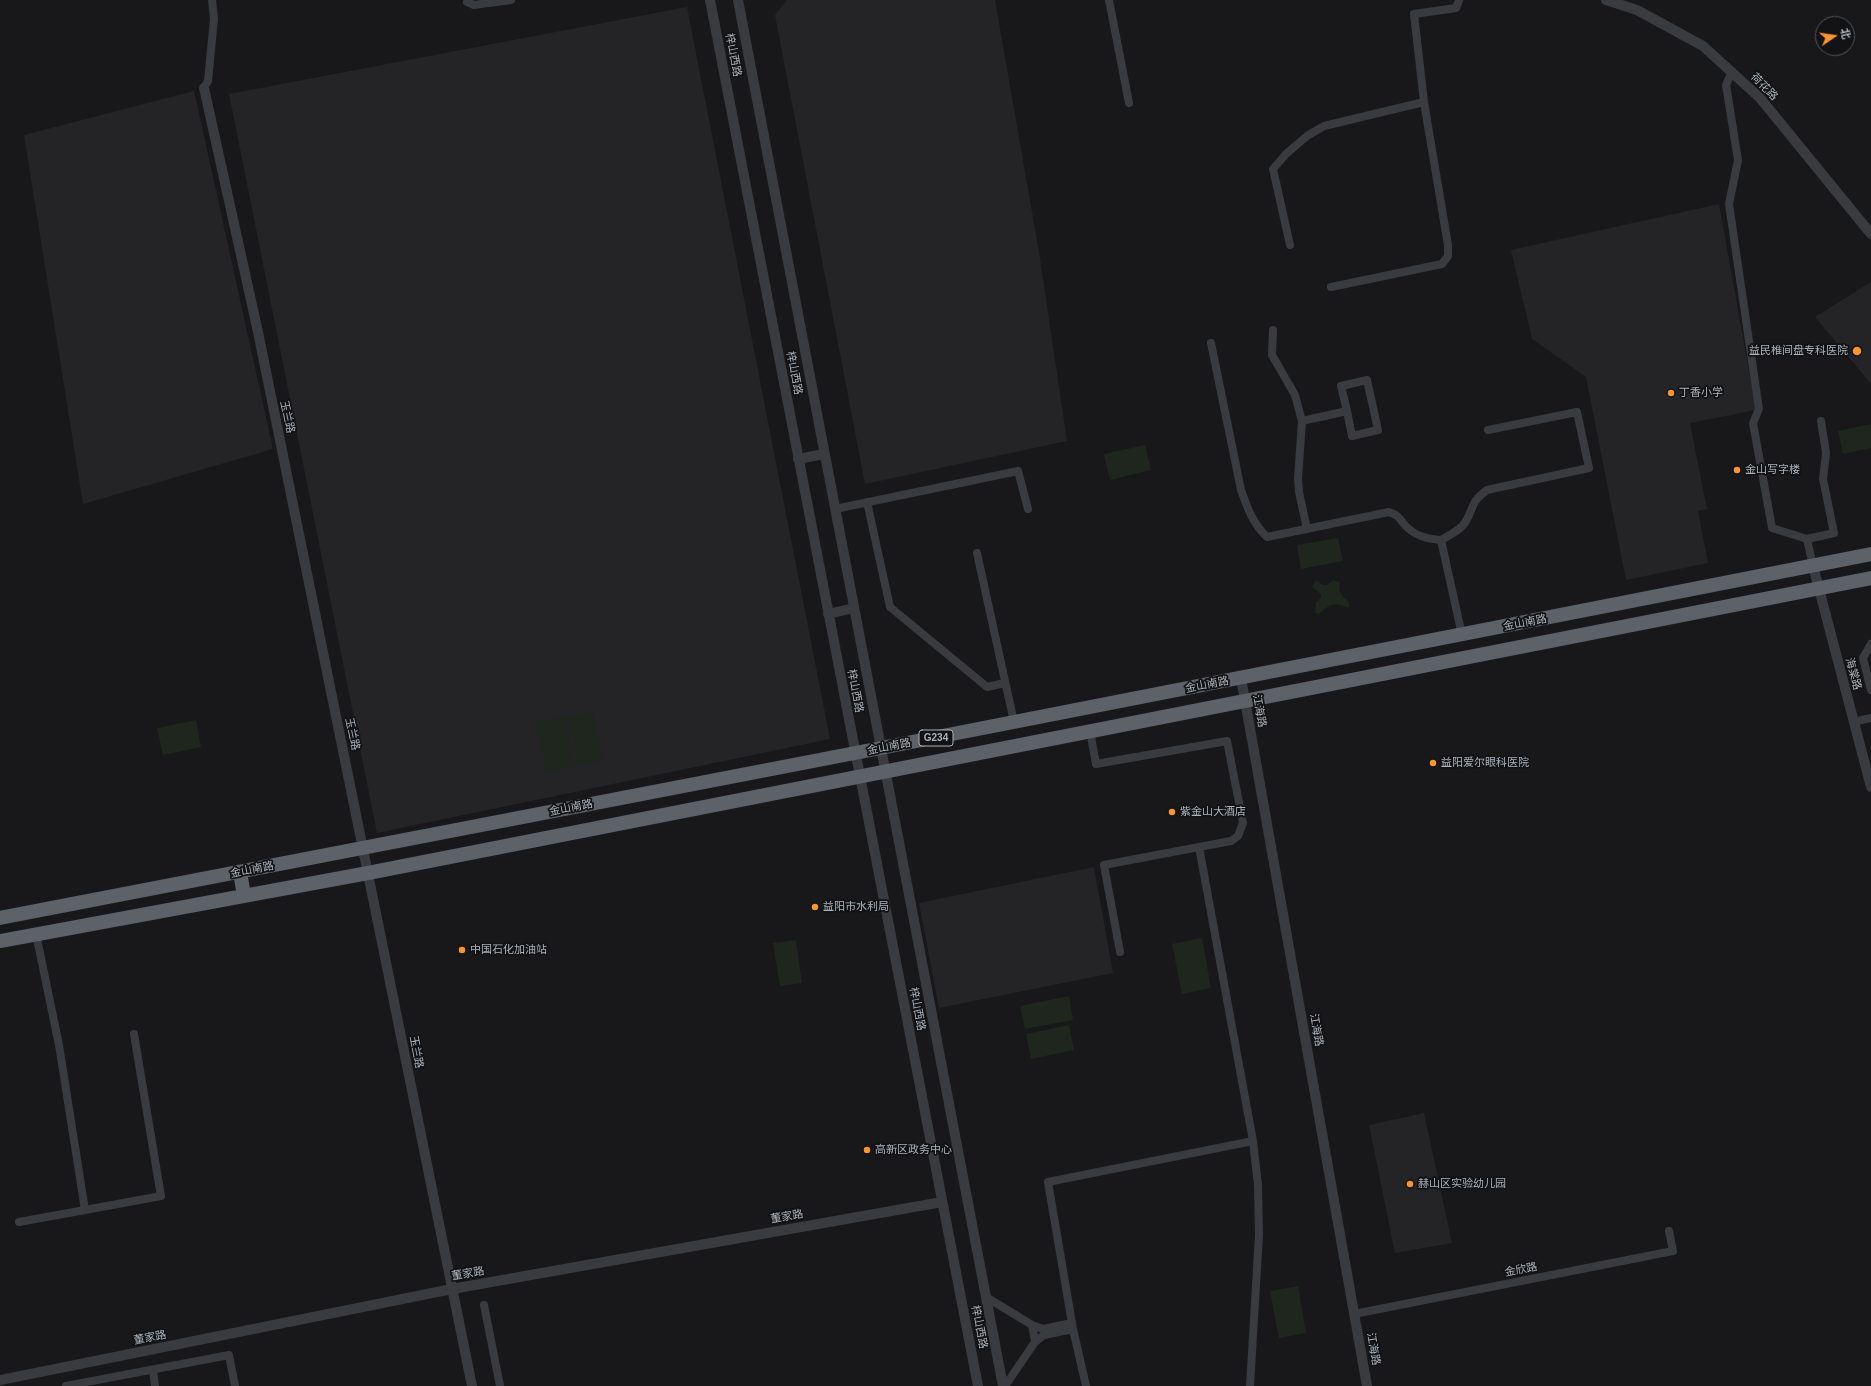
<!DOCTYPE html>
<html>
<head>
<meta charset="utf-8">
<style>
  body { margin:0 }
  #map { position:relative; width:1871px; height:1386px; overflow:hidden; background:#18181a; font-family:Helvetica,"Noto Sans SC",sans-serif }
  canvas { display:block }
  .north { position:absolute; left:1815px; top:16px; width:40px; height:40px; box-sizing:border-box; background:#131315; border:1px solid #4f5357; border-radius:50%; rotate:77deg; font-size:11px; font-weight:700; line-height:16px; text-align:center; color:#aab2ba }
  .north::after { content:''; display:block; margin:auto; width:14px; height:18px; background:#f99531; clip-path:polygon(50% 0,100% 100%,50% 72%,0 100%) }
</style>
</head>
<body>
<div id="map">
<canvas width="1871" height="1386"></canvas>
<div class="north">北</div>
</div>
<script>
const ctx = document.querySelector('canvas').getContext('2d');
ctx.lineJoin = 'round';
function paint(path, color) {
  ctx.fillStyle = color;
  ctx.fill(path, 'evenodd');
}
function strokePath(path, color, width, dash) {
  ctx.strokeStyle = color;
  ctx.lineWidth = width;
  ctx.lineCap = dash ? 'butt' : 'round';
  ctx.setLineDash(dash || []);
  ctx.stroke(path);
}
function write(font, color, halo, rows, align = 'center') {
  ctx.font = font + ' Helvetica,"Noto Sans SC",sans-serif';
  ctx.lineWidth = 3.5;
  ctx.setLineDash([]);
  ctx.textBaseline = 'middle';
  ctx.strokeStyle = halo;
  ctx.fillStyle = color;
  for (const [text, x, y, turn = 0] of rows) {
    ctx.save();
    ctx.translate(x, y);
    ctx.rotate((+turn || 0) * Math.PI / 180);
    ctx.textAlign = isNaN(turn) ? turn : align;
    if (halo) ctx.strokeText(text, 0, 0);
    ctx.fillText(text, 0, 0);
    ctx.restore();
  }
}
const built = new Path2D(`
  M787,0H995L1039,252L1067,441L865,484L775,15Z
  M687,7L830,739L377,833L229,94Z
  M194,91L273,449L83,504L24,135Z
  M1719,204L1756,410L1690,423L1707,509L1698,511L1708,563L1626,580L1586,377L1532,339L1511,250Z
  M1871,282V384L1815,317Z
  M1094,867L1113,973L939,1008L919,903Z
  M1424,1113L1452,1243L1395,1253L1369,1125Z`);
const green = new Path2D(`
  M1871,424V448L1843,454L1838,431Z
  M1145,445L1151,470L1110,480L1104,454Z
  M1338,538L1343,561L1301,569L1297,545Z
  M1316,580L1323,585H1328L1333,580L1340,582C1338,592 1341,595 1349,602V608C1331,602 1334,602 1319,614L1315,613L1316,602L1321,598V594L1312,587Z
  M592,712L602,760L579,765L568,718Z
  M565,717L576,766L547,772L536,723Z
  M196,720L201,747L163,755L157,728Z
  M1202,938L1211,988L1182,994L1172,944Z
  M796,940L802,983L780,986L773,943Z
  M1069,996L1073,1020L1025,1029L1020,1006Z
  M1069,1025L1074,1050L1031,1059L1026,1034Z
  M1298,1286L1306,1333L1279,1338L1270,1291Z`);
const minor = new Path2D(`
  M468,0L467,2L474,5L511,0
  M1109,0L1129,103
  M1732,71L1726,85L1738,160L1729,204L1759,409L1753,423L1772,528L1807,539L1813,566
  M204,88L208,81L214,19L212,0
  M1290,245L1273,169L1286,154L1307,136L1324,126L1424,102L1414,14L1456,8L1459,0
  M1331,287L1442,264L1448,256V245L1424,102
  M1273,330L1272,355L1295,395L1302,421L1298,479L1299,492L1307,529
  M1211,343L1241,490C1247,507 1253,524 1267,537L1389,512C1399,516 1398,517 1404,524C1414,536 1427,539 1441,540
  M1302,421L1347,411L1352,436L1378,430L1367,380L1341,386L1347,411
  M867,502L890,607L987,687L1005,683
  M835,509L1018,471L1028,509
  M1807,539L1834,533L1823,479L1826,453L1821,421
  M977,553L1014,722
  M1462,635L1441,540C1450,535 1461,530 1466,521C1475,505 1470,503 1487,490L1589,468L1577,412L1488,430
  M1871,644L1863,658L1871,690
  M1853,722L1871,718
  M1090,731L1096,764L1227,741L1243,823L1238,836L1231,841L1199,847L1253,1141
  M1120,952L1104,865L1199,847
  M85,1210L161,1196L134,1034
  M19,1222L85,1210L59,1045L36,934
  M986,1297L1032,1325L1035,1342L1005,1386
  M484,1305L500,1386
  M1354,1314L1673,1251L1669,1231
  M1032,1325L1043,1329L1072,1323
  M1035,1342L1044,1335L1073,1329
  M153,1370L155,1386
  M66,1386L229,1355L235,1386
  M1086,1386L1073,1329L1048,1182L1253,1141L1258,1185L1259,1235L1250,1386`);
const tertiary = new Path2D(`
  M710,0L978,1386
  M738,0L1003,1386
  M1606,0L1637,10L1703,46L1760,98L1871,234
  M204,88L258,332L472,1386
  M798,459L824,454
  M1813,566L1871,787
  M828,614L854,608
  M1241,678L1367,1386
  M0,1380L452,1289L942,1202`);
const trunk = new Path2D(`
  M240,872L244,896
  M0,918L881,748L1871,554
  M0,941L368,873L1871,578`);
const markers = [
  [1857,351,5,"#f99531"],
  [1671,393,4,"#f99531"],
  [1737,470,4,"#f99531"],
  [1433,763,4,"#f99531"],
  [1172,812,4,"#f99531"],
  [815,907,4,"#f99531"],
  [462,950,4,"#f99531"],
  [867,1150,4,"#f99531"],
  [1410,1184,4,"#f99531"]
];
const shields = [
  [936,738,34]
];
const shieldNames = [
  ["G234",936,738]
];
const streetNames = [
  ["梓山西路",733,55,79],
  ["荷花路",1764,87,46],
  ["梓山西路",794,373,79],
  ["玉兰路",287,417,78],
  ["金山南路",1525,623,-11],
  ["海棠路",1853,674,75],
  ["金山南路",1207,685,-11],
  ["梓山西路",855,691,79],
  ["江海路",1259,711,80],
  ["玉兰路",352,734,78],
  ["金山南路",889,747,-11],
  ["金山南路",571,808,-11],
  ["金山南路",252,870,-11],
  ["梓山西路",917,1009,79],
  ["江海路",1316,1030,80],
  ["玉兰路",416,1052,79],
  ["董家路",787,1217,-10],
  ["金欣路",1521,1270,-11],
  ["董家路",468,1274,-10],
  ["梓山西路",979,1327,79],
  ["董家路",150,1338,-11],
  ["江海路",1373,1349,80]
];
const poiNames = [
  ["益民椎间盘专科医院",1848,351,"right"],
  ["丁香小学",1679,393],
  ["金山写字楼",1745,470],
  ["益阳爱尔眼科医院",1441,763],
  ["紫金山大酒店",1180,812],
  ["益阳市水利局",823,907],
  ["中国石化加油站",470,950],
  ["高新区政务中心",875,1150],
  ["赫山区实验幼儿园",1418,1184]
];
paint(built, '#242427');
paint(green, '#1e261e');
strokePath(minor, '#393b3f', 8);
strokePath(tertiary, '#393b3f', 10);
strokePath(trunk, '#5d6168', 14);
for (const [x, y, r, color] of markers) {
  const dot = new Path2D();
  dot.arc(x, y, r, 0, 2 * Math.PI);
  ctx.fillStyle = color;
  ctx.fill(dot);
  strokePath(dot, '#131315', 1.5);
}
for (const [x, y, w] of shields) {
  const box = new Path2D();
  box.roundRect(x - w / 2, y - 8, w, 16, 3);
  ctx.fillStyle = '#131315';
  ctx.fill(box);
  strokePath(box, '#aab2ba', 1);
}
write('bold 10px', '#aab2ba', null, shieldNames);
write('11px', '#aab2ba', '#131315', streetNames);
write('11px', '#aab2ba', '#131315', poiNames, 'left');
</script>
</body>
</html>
